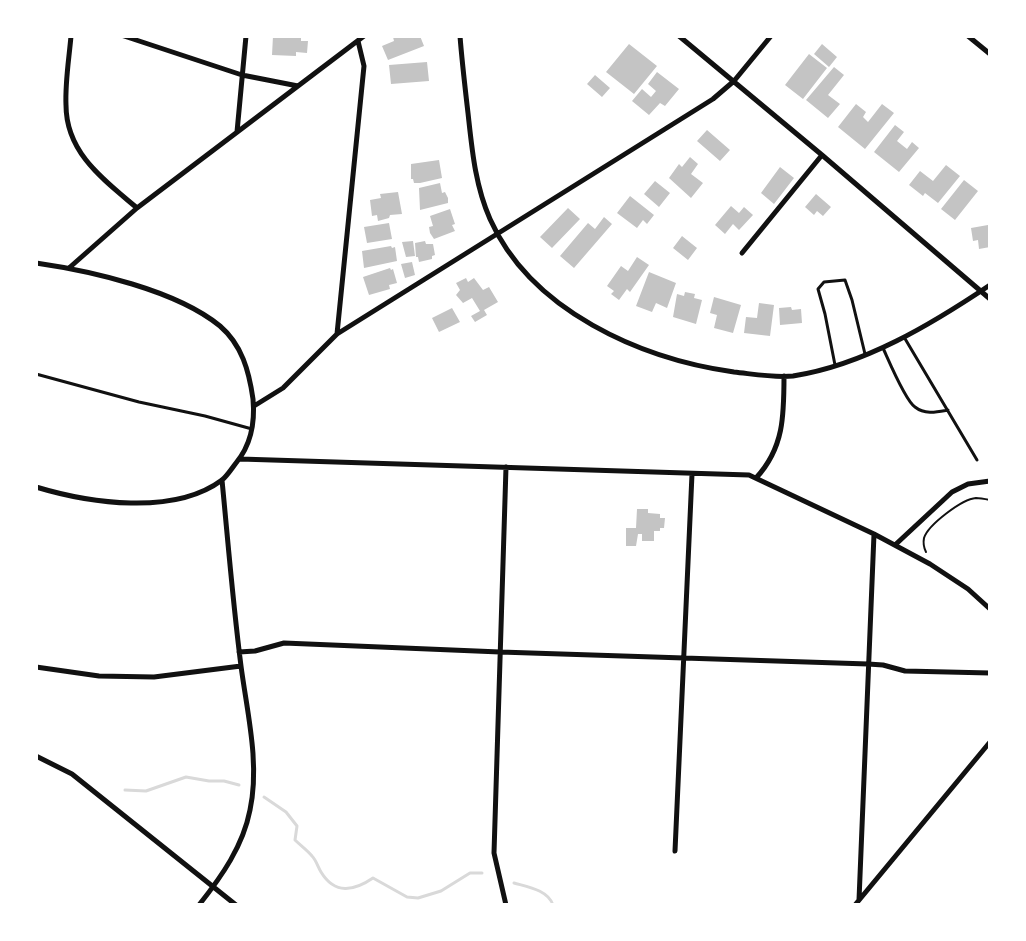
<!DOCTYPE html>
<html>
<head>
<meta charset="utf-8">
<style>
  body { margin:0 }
  #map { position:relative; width:1026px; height:941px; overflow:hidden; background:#fff; font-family:Arial,sans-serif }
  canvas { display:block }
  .frame { position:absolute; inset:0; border:38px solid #fff; pointer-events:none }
</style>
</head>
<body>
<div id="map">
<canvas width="1026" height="941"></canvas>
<div class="frame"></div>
</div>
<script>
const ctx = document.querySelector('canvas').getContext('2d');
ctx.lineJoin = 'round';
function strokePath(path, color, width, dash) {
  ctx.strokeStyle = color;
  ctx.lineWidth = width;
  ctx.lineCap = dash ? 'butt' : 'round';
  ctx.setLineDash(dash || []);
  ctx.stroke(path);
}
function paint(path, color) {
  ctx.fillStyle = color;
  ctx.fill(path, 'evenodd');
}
const stream = new Path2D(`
  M125,790L146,791L186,777L209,781H224L239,785
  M264,797L286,812L297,826L295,840C300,845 307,850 312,856C316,860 318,867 321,872C335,895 354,891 373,878L407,897L418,898L441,891L470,873H482
  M514,883C528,887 548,890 553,905`);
const building = new Path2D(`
  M273,36H301V41H308L307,53L296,52V56L272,55Z
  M396,36H420L424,46L388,60L382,46L394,41L393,37Z
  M629,44L657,66L634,94L606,72Z
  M822,44L837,57L829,67L814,54Z
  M809,54L827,68L803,99L785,85Z
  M427,62L429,81L391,84L389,65Z
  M834,67L844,75L828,95L840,104L828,118L806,100Z
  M657,72L679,89L665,106L660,103L649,115L632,101L642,89L651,97L656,91L648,84Z
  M595,75L610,88L602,97L587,84Z
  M856,104L866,112L863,117L868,122L882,104L894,113L865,149L838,127Z
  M895,125L904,132L897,141L907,149L912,142L919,148L899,172L874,152Z
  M707,130L730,150L720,161L697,141Z
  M690,157L698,164L691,174L703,183L691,198L669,178L679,164L682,167Z
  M439,160L442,178L420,183H414L413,179H411V164Z
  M946,165L960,176L938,203L925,193L923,196L909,185L920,171L933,181Z
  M780,167L794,178L774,204L761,193Z
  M964,180L978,191L955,220L941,209Z
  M655,181L670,193L659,207L644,194Z
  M440,183L442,193L445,192L448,198V203L420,210L419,188Z
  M398,192L402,214L390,215L389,218L378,221L377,215L372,216L370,200L381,198L380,194Z
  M816,194L831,207L823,216L817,211L814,215L805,207Z
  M630,196L654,215L647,224L643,220L637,228L617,213Z
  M731,206L739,213L744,207L753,215L739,230L733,224L725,234L715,225Z
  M568,208L580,219L552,248L540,237Z
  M450,209L455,224L452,225L455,231L434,239L430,233L429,227L433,226L430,216Z
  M604,217L612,224L574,268L560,256L588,223L595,229Z
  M389,223L392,239L367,243L364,227Z
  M988,225L990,247L979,249L978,240L973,241L971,228Z
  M682,236L697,248L688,260L673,248Z
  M413,241L415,256L406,257L402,242Z
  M425,241L426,244H433L435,255L432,256V259L419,262L418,257H416L415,243Z
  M391,246L392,248L395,247L397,261L364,268L362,251Z
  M637,257L649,265L630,292L627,289L619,300L611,294L614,291L607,286L621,266L628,271Z
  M412,262L415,275L405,278L401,264Z
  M390,268L391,270L393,269L397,283L389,285L390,289L369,295L363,277Z
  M649,272L676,283L667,308L656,303L652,312L636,306Z
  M466,278L468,282L474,278L483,290L489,287L498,302L484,310L487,315L475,322L471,316L480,311L472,298L463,303L456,295L460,290L456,283Z
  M685,292L695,294L694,298L702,300L696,324L673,317L677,294L684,296Z
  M714,297L741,305L733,333L714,328L717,315L710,313Z
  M759,303L774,305L770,336L744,333L746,317L757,318Z
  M791,307L792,310L801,309L802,323L780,325L779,308Z
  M452,308L460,322L439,332L432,318Z
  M637,509H648V513L660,514V518H665L664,528H660V531H654V541H642V534H638L636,546H626V528H636Z`);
const path = new Path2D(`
  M926,552C924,548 923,543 924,538C928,525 962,499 976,498C980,498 985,499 990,500`);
const service = new Path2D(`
  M904,337L977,460
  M883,348C889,361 905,400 915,407C925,415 937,412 948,410
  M835,365L825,314L818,289L824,282L845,280L852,300L865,354
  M36,374L139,402L205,416L252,429`);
const minor = new Path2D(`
  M71,36C69,59 65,82 66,105C66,153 104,180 137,208
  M124,36L242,75L298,86
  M460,36C462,62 465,87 468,113C472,149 475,185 490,219C531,311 641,359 734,372C753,374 774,378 793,376C864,365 932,324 990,285
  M679,36L822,155L990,299
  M968,36L990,54
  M237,132L246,36
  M742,253L822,155
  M36,263C91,271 176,290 220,326C242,345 249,371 253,399C255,421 251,445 236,463C232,468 227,476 222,480C174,516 89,503 36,487
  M69,268L137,208L364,36
  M337,334L364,66L358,41
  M254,406L283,388L337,334L713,99L734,81L771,36
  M240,459L749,475L874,534L930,564L968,589L990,609
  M506,467L494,853L506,905
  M756,478C784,448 784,415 784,376
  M895,545L952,492L968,484L990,481
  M239,652L255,651L284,643L500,652L868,664L883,665L905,671L990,673
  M36,667L99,676L154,677L241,666
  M36,756L72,774L236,905
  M675,851L692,474
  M859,900L874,534
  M199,905C222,876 243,846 250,810C260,763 247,712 241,666C233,604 228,542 222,480
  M855,905L990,742`);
strokePath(stream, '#d9d9d9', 3);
paint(building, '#c4c4c4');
strokePath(path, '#111', 2);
strokePath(service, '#111', 3);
strokePath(minor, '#111', 5);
</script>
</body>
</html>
